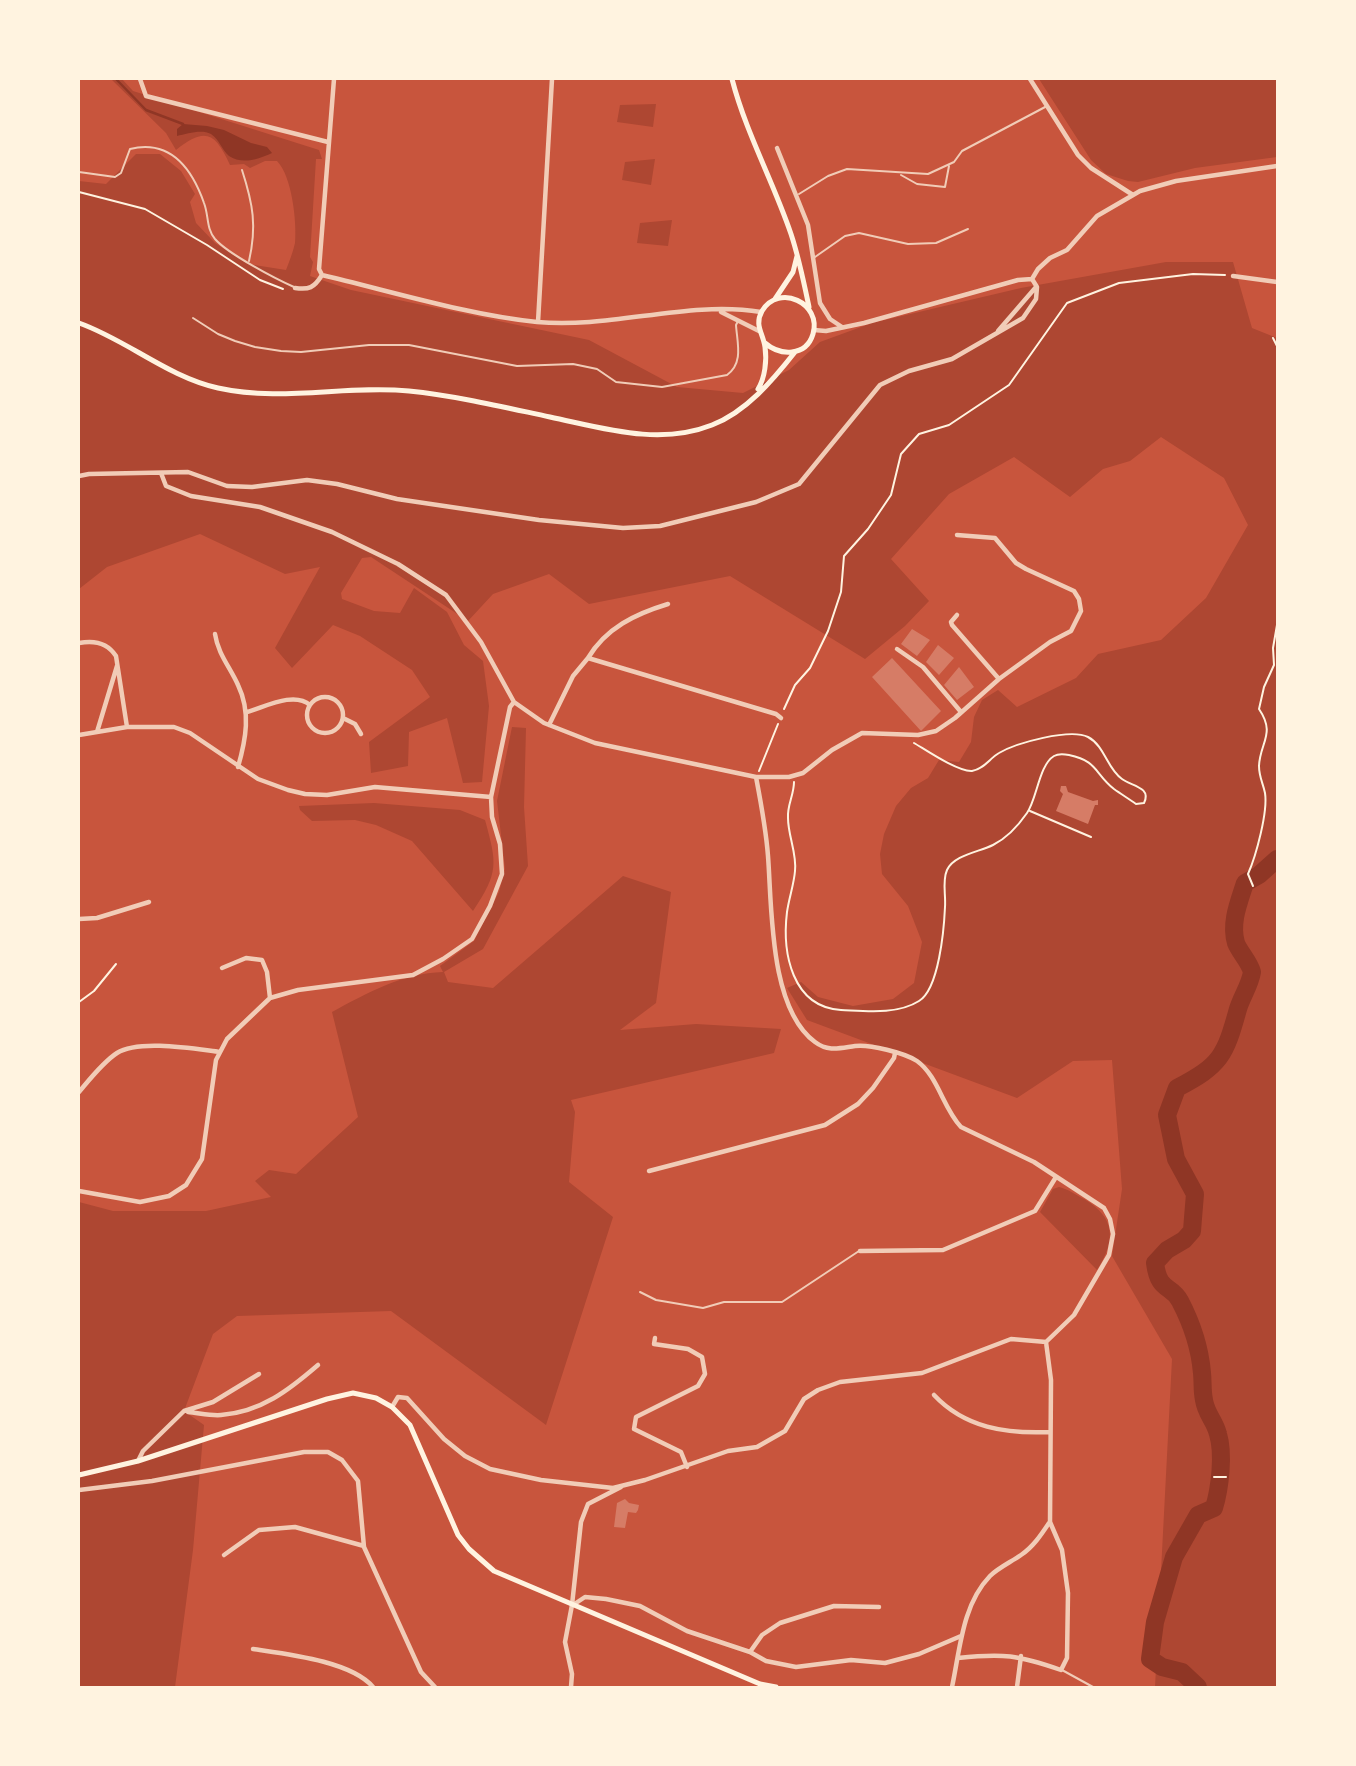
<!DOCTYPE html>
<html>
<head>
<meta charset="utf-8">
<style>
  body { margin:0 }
  #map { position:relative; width:1356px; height:1766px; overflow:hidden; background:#c8553d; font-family:"Space Grotesk",sans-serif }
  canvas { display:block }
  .frame { position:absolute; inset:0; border:80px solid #fff3e0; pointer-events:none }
</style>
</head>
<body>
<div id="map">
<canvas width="1356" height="1766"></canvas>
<div class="frame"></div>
</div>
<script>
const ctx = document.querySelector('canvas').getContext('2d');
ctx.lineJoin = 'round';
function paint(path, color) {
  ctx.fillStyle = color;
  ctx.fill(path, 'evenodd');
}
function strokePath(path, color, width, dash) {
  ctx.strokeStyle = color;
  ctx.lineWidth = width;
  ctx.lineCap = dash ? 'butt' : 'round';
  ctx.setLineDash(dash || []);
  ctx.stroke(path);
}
const green = new Path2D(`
  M111,79H122L133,91L319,150L322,159H316L310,257L313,262L310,276L351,290L589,340L677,387L743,393L789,370L820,342L872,323L1021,288L1166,262H1233L1252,328L1277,338V1687H1155L1172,1359L1112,1256L1122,1189L1112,1060L1073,1061L1017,1098L807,1020L787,988L801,982L818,997L853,1006L893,999L914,983L922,942L908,906L882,874L880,854L884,834L896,806L911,788L928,778L939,760L959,762L971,742L974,717L982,700L998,690L1017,707L1076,678L1098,654L1161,640L1206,598L1248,525L1224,478L1161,437L1130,461L1103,469L1070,497L1014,457L949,494L891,559L929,601L905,626L865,659L730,576L589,604L549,574L493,594L468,621L371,557L362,558L341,593L342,599L374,611L400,613L414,588L447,612L464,645L483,661L489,706L482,782L463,783L447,718L409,732L408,766L371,773L369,742L430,697L412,670L360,636L333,625L292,668L275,648L320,567L285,574L200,534L107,567L79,589V181L106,184L136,154H160L181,171L195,194L190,202L196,223L215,243L248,264L286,270C289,262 293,252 295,243C297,222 292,176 277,161H265L250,168L244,164L230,165C215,132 205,127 176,150L166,133Z
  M1039,79H1277V157L1195,168L1138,182L1128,181L1106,174L1091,160Z
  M656,104L653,127L617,122L620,105Z
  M655,159L651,185L622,180L625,162Z
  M672,220L668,246L637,243L640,223Z
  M512,727L526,728L524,807L528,866L483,949L444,972L448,982L493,988L623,876L671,892L656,1003L620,1030L696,1024L781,1029L774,1053L571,1100L575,1112L569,1182L613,1217L546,1425L391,1311L237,1316L213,1334L184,1411L204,1425L193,1550L175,1687H79V1202L113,1211H206L271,1197L255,1181L269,1170L296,1174L358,1117L332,1012C367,993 403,973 443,972L440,966L474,941L499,892L505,869L497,801Z
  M374,803L460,810L485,820C497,864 499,872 473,911L412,841L376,825L355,820L312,821L300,810L299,806Z
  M1059,1187C1068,1189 1076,1195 1084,1199C1116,1218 1116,1240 1097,1270L1040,1212L1053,1189Z`);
const water = new Path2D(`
  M183,124L207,126L224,130L251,143L267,147L272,153C259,159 242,165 229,156C222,150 219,139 211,134C201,129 187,134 177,136V129Z`);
const stream = new Path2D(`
  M116,79L146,110L183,124
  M1220,1467H1225`);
const river = new Path2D(`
  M1198,1687L1182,1672L1162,1667L1150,1659L1155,1622L1174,1557L1198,1515L1214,1508C1220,1488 1224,1454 1218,1434C1215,1421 1206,1414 1204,1400C1202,1391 1203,1382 1202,1373C1200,1349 1191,1322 1180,1301C1171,1284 1159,1293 1155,1263L1167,1250L1184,1240L1192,1231L1193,1218L1195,1194L1176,1159L1167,1115L1177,1088C1221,1065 1225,1056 1238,1009C1242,996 1250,985 1252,972C1249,961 1240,953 1236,943C1230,923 1239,902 1245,883L1259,875L1277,859`);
const building = new Path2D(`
  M912,629L930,640L917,656L901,644Z
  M938,645L954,658L939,675L926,662Z
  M892,658L941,711L921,731L872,677Z
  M959,667L974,687L957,700L944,685Z
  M1061,786H1066L1068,792L1093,801L1098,800V805H1095L1088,824L1056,811L1063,794L1060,791Z
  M625,1499L629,1503L639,1505L638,1510L636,1513L628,1512L625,1528L614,1527L617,1503Z`);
const path = new Path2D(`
  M79,192L145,209L207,245L260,280L283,289
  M1273,338L1277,346
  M784,709L795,685L810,668L828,631L841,592L844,556L868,529L891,495L901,454L919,434L949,425L1009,385L1067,303L1119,283L1193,274L1225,275
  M759,771L778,724
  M794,782C794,795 787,805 788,818C788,836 797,853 795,871C794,884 789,898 787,912C782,953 792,1007 841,1010C865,1011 897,1015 919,1001C939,989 944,929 945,907C946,895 942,881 947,870C954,855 979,852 993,845C1007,838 1018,826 1027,813C1037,799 1039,765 1054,756C1059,753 1064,754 1069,755C1098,761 1094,773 1114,789C1121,794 1129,799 1136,804L1144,803C1152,787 1131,786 1122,779C1107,769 1105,746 1088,737C1070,728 1016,743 999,753C990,758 984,769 972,771C958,772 926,750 914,743
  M1030,811L1091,837
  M1253,886L1248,874C1256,856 1268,812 1265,793C1263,783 1259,777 1259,766C1260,742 1276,734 1259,709L1264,687L1274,665L1273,648L1277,625
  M79,1002L94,991L116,964
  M1214,1477H1226`);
const service = new Path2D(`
  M242,170C253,204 257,226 249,261
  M79,172L115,177L121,173L130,149C171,139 192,169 204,203C209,216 206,228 215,239C228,254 276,279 294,287
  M901,175L917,184L945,187L949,166
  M799,194L828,176L847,169L928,174L954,162L962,151L1047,106
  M815,257L845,236L859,233L908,244L936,243L968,229
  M193,318L218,334L235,341L255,347L281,351L301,352L369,345H409L517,366L573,364L597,369L616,382L662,387L727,375C744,363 737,342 736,325L738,321
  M640,1292L656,1300L703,1308L724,1302H782L859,1251
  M1062,1670L1093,1687
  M1111,1687H1115`);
const minor = new Path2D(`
  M140,79L146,96L328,142
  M1030,79L1078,155L1091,168L1133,195
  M777,148L808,225L820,303L830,319L842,327
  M322,275C390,291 468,315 537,322C612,329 687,300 761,312
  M322,275L319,269L334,79
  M1233,276L1277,282
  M1032,279L1038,269L1050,258L1067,250L1097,216L1140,191L1176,181L1277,166
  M295,288C309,290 314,288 322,275
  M721,312L759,331
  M538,322L552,79
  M814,330L826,331L864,323L1018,280L1032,279
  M998,331L1036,287
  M161,473L166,486L191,496L260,507L332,532L398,564L446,595L481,642L514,702L544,723L595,743L756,777H789L803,773L832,750L862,733L918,735L936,731L955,718L999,679L1050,642L1071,631L1081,611L1079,599L1074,591L1026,569L1016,563L995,538L957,535
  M79,476L89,474L188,472L227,486L252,487L307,480L337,484L397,499L539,520L623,528L660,526L756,502L799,484L880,385L909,371L952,359L1023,318L1036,299L1037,287L1032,279
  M957,615L951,622L952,625L999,679
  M215,634C218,654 230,667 238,685C251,712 246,739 238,767
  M79,643C94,640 107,642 116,656L127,727
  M897,649L923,667L961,712
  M588,658C606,628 635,614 668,604
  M307 715a18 18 0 1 1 36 0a18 18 0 1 1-36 0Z
  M247,712C265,707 294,691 310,705
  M343,718L355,724L361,734
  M549,725L573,676L588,658L776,714L781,718
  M97,732L117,666
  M79,735L127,727H174L190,733L258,779L288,790L305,794L327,795L375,787L491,797
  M756,777C761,803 766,829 768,856C772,907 769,1008 815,1042C828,1052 840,1048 855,1046C869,1044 905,1053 917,1061C938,1076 943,1108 961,1127L1034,1162L1104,1208L1110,1219L1113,1234L1109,1255L1074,1315L1046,1342
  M79,919L97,918L149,902
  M222,968L246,958L262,960L267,972L270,998
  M79,1092C90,1079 103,1062 117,1053C139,1039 195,1049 220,1052
  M649,1171L825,1125L858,1104L873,1088L894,1058L895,1053
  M79,1191L140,1202L169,1196L186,1185L202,1159L216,1060L227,1039L270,998L298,990L413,975L443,959L472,939L490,906L502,874L500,844L492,817L491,797L510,707L514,702
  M860,1251L943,1250L1035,1211L1056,1177
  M655,1338L654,1344L688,1349L702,1357L705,1374L698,1386L636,1417L634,1429L681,1452L687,1467
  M934,1395C965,1428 1006,1434 1050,1432
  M392,1407L398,1397L407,1398L444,1439L465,1456L490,1469L541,1480L613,1488L645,1480L728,1451L757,1447L785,1431L804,1399L818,1390L840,1382L922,1373L1011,1339L1046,1342
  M188,1412C199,1413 211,1416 221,1415C261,1412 289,1390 318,1365
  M138,1461L143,1451L184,1411L213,1402L259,1374
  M79,1490L152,1481L304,1452H328L342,1460L358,1481L364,1547L421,1672L435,1687
  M224,1555L259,1530L295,1527L364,1546
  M573,1605L585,1597L606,1599L640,1606L687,1631L750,1652L766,1661L796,1667L851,1660L885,1663L919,1654L961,1636
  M253,1649C286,1654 351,1661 373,1687
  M750,1652L762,1635L780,1623L834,1606L879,1607
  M958,1658C1003,1653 1018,1655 1061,1670L1067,1658L1068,1593L1062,1550L1050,1522L1051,1380L1046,1342
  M571,1687L572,1674L565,1642L572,1605L581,1522L588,1504L621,1487
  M952,1687C960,1650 962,1605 990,1576C998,1568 1011,1562 1021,1555C1033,1547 1041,1535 1049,1523
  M1017,1687L1021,1656`);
const secondary = new Path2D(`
  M732,79C746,133 773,181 791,234C799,258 804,283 809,307
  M775,299L793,272L797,256
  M79,323C127,340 168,377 218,388C281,402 346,385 409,391C457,396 503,407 550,417C603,428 659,446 712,425C746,412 773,380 795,352
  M758,389C765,378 767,360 765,347C763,333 754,325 762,311C779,283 822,303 813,334C806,357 780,356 765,343
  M79,1475L138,1461L327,1399L353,1393L376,1398L392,1407L410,1425L458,1535L469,1549L494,1571L760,1684L776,1687`);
paint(green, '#ae4732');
paint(water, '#8f3625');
strokePath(stream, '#8f3625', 2.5);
strokePath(river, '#8f3625', 18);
paint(building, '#d67c66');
strokePath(path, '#fff3e0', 2);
strokePath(service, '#f1ccb7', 2);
strokePath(minor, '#f1ccb7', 4.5);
strokePath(secondary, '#fff3e0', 5);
</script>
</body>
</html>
